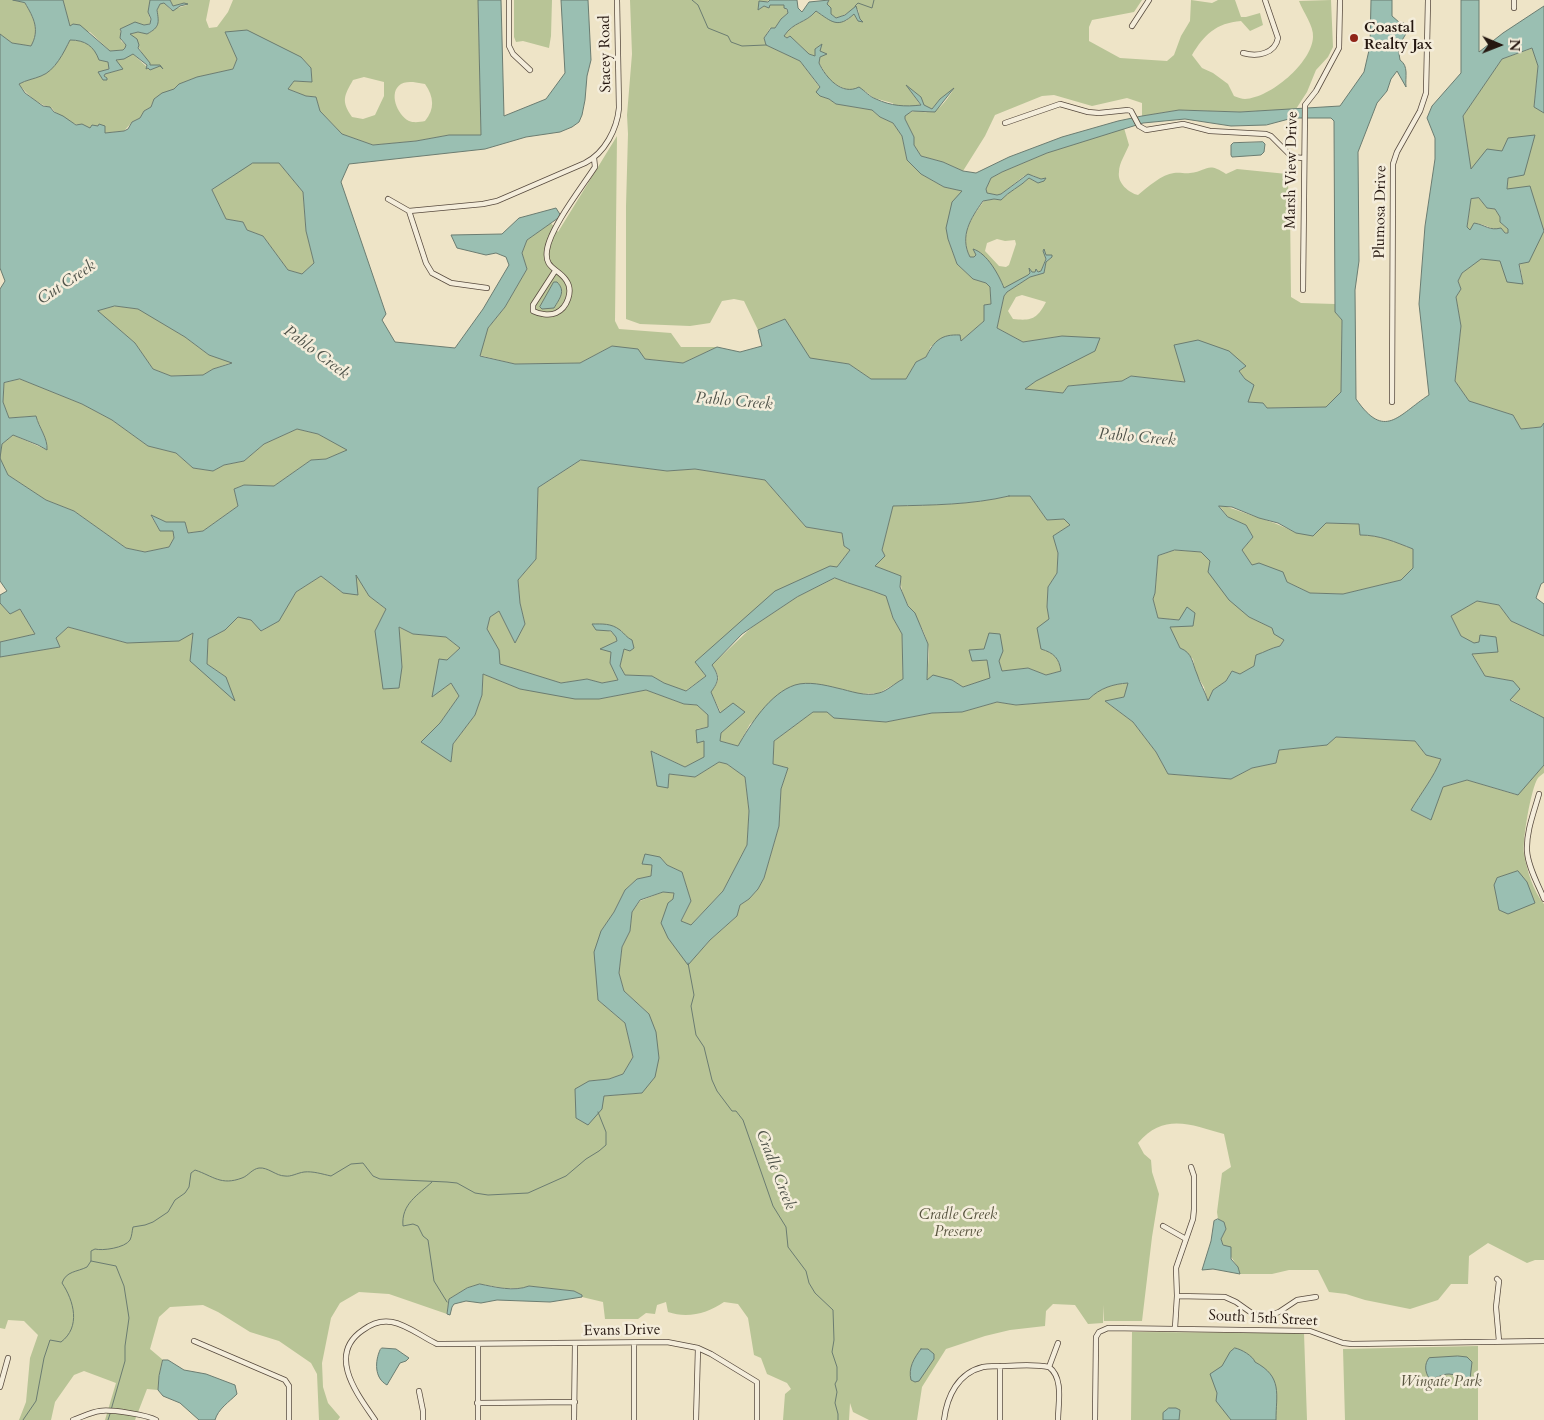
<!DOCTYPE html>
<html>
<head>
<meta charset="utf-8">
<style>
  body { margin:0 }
  #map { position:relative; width:1544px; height:1420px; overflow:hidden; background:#eee4c7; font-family:Cardo,serif }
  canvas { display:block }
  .north { position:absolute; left:1474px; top:20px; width:50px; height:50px; -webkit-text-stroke:4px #f4eddb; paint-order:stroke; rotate:91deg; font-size:14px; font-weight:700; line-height:20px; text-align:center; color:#251710 }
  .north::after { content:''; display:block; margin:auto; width:18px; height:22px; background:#251710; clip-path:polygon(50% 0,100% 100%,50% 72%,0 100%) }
</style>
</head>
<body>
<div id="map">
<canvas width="1544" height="1420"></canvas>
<div class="north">N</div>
</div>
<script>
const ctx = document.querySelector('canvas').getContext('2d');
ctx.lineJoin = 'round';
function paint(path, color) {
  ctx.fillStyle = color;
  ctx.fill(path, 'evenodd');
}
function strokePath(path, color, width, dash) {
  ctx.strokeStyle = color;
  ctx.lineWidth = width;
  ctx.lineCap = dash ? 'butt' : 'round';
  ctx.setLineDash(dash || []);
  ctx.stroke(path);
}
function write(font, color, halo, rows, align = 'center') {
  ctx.font = font + ' Cardo,serif';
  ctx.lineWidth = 5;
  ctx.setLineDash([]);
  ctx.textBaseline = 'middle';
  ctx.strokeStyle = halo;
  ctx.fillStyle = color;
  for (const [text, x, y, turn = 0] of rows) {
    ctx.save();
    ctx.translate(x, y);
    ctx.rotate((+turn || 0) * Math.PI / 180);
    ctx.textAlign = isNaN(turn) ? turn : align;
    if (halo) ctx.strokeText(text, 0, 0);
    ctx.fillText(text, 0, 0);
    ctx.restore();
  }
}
const green = new Path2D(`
  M0,0H13L25,3C34,18 40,30 31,46L12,43L0,34Z
  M63,0H150L148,12L151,22L149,24L144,25L135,23L120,29L121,41L126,45L125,48L123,50L110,51L90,32L70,26Z
  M170,0H210L206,20L209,28L217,27L228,12L233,0H478L481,135H449L416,141L373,145L342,134L320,111L316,97L306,96L288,89L294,81L312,82L311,68L301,57L225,32L237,59L233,69C216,73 196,76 180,84C177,86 175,89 171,91C162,94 153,97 151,107L144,111L140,118L132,122L124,131L105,133L99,124L98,126C95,126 93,127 90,128C81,128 56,116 52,108C39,105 26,94 19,84C26,80 33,79 41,76C55,71 63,52 70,40C85,40 94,46 100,60L108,62L110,68L99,73L103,80L107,78L104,76L105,74L120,70L116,60C123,59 127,55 133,54L148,68L160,66L157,65H150L130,34C132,34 135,32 138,32C142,32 145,34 149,33C160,28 154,12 160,4L164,3L171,10L187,5L184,3L173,6ZM364,77L384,82V96L375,115L363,119L352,117C341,101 344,96 353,80ZM413,82L425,84C434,97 435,109 425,121C420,122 414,123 409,121C397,115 388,92 401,84C405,82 409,82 413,82Z
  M514,0H552L551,36L549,48L523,41L516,42L514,37Z
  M630,0H770L759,5L758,10L764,6L766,7L770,5H784L788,13L781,19L775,28H770L764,38L766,45L800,61L820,88V96L829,99L836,104L872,110L880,117L893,123L902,136L907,160L921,174L944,187L963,191L948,239L957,264L973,279L986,283L990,287L991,304L984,305V321L960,342L931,346L926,357L916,362L906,379H871L849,364L810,359L785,319L758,330L744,301L734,299L722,301L710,323L690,326L640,324L626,319V206L628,134L627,115L632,54Z
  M829,0H1142L1134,12L1092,20L1089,27V41L1120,58L1167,61L1174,55L1181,36L1190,21L1191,0L1212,3L1218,0H1235L1241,17H1246L1260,13L1263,25L1250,31L1241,21C1216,23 1204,35 1192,55L1202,68L1213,73L1228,84L1234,96C1237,97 1242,99 1245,99C1270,98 1312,63 1313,37C1314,26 1303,12 1299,1L1331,0L1333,47L1328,57L1316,70L1307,92L1296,109L1240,112L1179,110L1142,116V103L1127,98L1092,106L1054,95L1042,96L995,115L985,136L963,171L943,162L921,156L914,145V137L905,119L904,116C916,108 917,113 929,112C939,112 948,98 953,90L940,99L932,109L923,105L921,97L907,86L921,106L898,107L892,103L874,98L865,91L848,90L841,87L830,81L819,63L820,57L823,55L819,51L821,45L815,49V56L809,54L790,36L787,38L784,36C794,21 806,24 816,11L826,18L846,21L854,14L858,21H862L860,19L858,9C848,11 845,16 836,18L831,14L827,3Z
  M1533,48L1538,66L1534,107L1544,113V423L1541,427L1521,429L1513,415L1469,401L1455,381L1461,326L1456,297L1461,289L1458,281L1462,273L1481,258L1500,261L1523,283L1507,189L1508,178L1503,151L1471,170L1463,116L1502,59Z
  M1124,128L1129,145C1126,153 1119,163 1119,172C1117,183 1129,193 1138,195C1148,187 1162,174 1174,173C1180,172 1185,174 1190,173C1208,171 1207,161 1226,174L1237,169L1287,174L1290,207L1291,297L1301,303L1335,304V312L1342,320L1341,392L1326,407L1267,408L1262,403H1248L1245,379L1239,371L1245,366L1185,382L1131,376L1122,381L1068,386L1063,393L1024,389L1036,381L1062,336L1023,342L997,328L1004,296L1007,292L1030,277L1044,273L1046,262L1052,257L1046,255L1044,250L1043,251L1046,258L1041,271L1032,272L1029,269L1030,273L1028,276L1004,289C998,273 989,260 976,250V255L974,257H970C959,236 971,218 984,201L994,199L1001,200C1009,191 1020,187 1029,178L1038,183L1045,178L1041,179L1032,175L1024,176L1001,194L997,195L987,194L986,189L991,178L1002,172L1047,153ZM997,239L1005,241L1015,240L1016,244L1009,265L1006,267L999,266L985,251L987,243ZM1022,295L1046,302C1037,319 1032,321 1013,319L1008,311L1016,297Z
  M617,136L615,321L619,329L671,333L681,347H717L683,363L645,359L612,346L580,363L515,364L479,355L488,328L505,307L527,269L522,253L527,240L551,223L558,232Z
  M253,162L279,163L303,192L306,231L314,263L302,274L288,270L263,236L247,230L243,222L226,219L212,190Z
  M1479,198L1487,208L1495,209L1500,217V222L1508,229L1509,233C1496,232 1486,224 1474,223L1470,231L1467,227L1471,199Z
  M115,306L139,309L185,337L209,355L233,362L213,369L203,375L171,376L153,369L135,343L97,311Z
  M20,379L82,404L112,420L148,446L176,453L193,468L213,471L224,465L244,461L264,444L297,429L318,434L348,450L326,459L311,460L274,486L244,485L234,489L238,506L203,531L188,533L185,522H166L151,516L160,531H173L174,538L169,547L145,552L126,548L74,511L46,500L8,475L0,458L2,444L13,435L47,450C48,438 39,427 36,416L9,418L3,402L4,383Z
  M581,460L667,471L695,469L765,480L806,527L842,533L844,546L850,550L837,567L795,582L695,662L706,676L685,691L664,683L652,676L625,675L620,666L626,638L621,630H604C612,631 616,634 617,641L601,649L611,651L610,663L618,680L602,683L587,679L561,683L499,664V650L487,629L490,617L499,611L515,643L525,624L520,603L518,580L536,559L538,488Z
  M1009,496H1030L1047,520L1064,519L1070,525L1054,536L1058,553L1057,573L1048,587L1047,607L1049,619L1041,649C1054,653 1059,658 1061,671L1046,675L1028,668L1002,671L999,661L984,649L970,650L987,660L991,678L963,687L952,680H927C927,669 930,655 928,645C923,619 898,603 901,576L874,566L885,556L882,550L893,506C932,505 971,505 1009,496Z
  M1219,505C1234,508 1246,514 1260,518C1274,523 1283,526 1296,533L1326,523L1359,524L1360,535C1380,535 1395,542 1413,549V568L1401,580L1343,594L1310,593L1252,565L1242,550L1253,537L1246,525L1228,517Z
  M1175,550L1201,552L1210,561L1249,617L1272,628L1284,640L1280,646C1271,648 1265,652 1256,655L1255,666L1240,674L1232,671L1226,681L1213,690L1208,702L1204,687L1196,674L1193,659L1180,648L1169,627L1179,620L1158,618L1153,599L1155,593L1158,556Z
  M356,574L369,596L386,609L375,631L402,667L398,627L413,634L446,637L460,648L447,660H439L433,696L451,683L459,696L440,723L421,742L451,761L453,744L475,715L482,695L483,674L520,689L599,699L646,690L684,704L697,705L708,715V727L697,729L704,741L705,757L685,767L652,751L668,774L695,777L719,762L727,764L745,777L749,811L747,845L723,891L691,925L681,922L691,901L682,872L667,865L660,857L652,865L651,876L637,879L625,890L614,912L601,931L597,979L598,1000L625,1023L633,1057L623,1074L609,1079L589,1081L604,1096L642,1093L649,1014L624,991L619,973L622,947L630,931L632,912L640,901L663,892L674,893L673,899L688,964L710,940L737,916L740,905L749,899L758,889L764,878L779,826L781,789L788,768L773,764L774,741L813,712H827L886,722L932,713L962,712L997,702L1016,705L1089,699C1100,688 1113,684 1129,683L1124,697L1106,702L1133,722L1156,752L1168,774L1231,779L1252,768L1276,763L1279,750L1326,745L1336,737L1415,741L1426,755L1441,759C1434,777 1421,793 1411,810L1430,820L1443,787L1467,780L1517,795L1544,765V773C1542,774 1540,776 1538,778C1531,788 1522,841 1524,854C1527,870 1533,891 1544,904V1260H1535L1527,1263L1488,1243L1469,1256L1468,1284H1451L1438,1300L1410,1309L1365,1300L1346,1294L1329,1292L1318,1270H1289L1272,1274H1240C1237,1261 1225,1252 1221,1239L1226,1229L1224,1222L1218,1219L1217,1212L1222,1173L1231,1167L1224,1134C1192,1125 1164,1112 1138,1143L1144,1154L1151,1160L1152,1172L1159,1194L1152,1237L1142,1321H1104V1305L1103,1323L1088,1324L1075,1305L1053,1304L1046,1311L1045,1326L1010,1330L985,1336L946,1349L922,1387L917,1420H869L853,1412L850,1403L849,1420H783L785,1394L791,1389L787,1383L767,1374L761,1358L754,1355L748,1318L738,1304L724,1302C708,1313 688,1319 668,1312L666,1302L657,1305L655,1314L646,1313L638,1319H605L603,1302L582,1297V1295L574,1291L529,1286L523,1288H504L480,1284L467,1288L449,1299L447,1314L389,1294L359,1292L340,1303L331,1318L322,1363L323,1387L328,1403L340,1417L338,1420H319L317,1374L311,1363L279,1341L250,1332L218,1312L203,1305L170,1307L159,1317L150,1349L163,1360L159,1376L158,1390L147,1389L135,1420H105L116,1383L84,1371L74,1375L55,1402L51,1420H19L26,1402L30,1358L38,1335L24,1321L8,1320L5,1329L0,1328V657L60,647L56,638L68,627L127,643L193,632L191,661L226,677L207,664L208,639L225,630L238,616L251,620L262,631L279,620L296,592L321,576L343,593Z
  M835,578C852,585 869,589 886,596L893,618L902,634L903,679L879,693L858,694L837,688L814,684L795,685L750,724L738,746L720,741L721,733L744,712L721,713L711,692C720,680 721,678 712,665L752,627L797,597Z
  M1477,601L1499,605L1511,621L1544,636V718L1510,699L1513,681L1485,676L1472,653L1479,642L1474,644L1461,636L1451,616Z
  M0,603L10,614L20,609L35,634L0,642Z
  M1132,1332L1304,1333L1307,1420H1131Z
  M1478,1346V1420H1345L1343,1349Z`);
const water = new Path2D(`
  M13,0H63L70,26L73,24L80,25L110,51L123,50L125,48L126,45L120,38L121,31L120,29L135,22L144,25L150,24L151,19L148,12L150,0H170L173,6L184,3L188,4L180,6L173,11L164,3L160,4L157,10C159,23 160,27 147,34L138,32L130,34L137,39L139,45L138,48L150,63V65H160L163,69L160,66L150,70L148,68L146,69L147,65L133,54L124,59L116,60L123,69L105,74L104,76L107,78V80H103L98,72L109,69L108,62L99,60C94,46 85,40 70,40C64,52 55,71 41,76C34,79 26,80 19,84L25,93L43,106L50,107L54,112L63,116L76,125L82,124L90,128L92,125L98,126L99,124L105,126V133L124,131L128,129L132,122L140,118L144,111L151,107L154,99L162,93L174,89L179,84L197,77L233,69L237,59L225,32L247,30L301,57L311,68L312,82L294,81L288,89L306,96L316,97L320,111L342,134L373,145L416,141L449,135H481L478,0H501L504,116L546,99L565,73L561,0H588L591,60L587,76L585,100L582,115L579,122L572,127L560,132L526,137L485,149L349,164L341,182L386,314L382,320L395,342L455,348L483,309L509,265L506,257L496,253L486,255L457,248L451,235L502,234L519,218L556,208L561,216L527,240L522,253L527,269L505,307L488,328L480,356L515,364L580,363L612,346L638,349L645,359L683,363L717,347L740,352L762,346L758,330L785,319L810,358L849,364L871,379H906L916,362L926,357C934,341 941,334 960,335L961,341L984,321V305L991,304L990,287L986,283L973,279L957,264L948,239L946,228L952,202L962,191L944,187L921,174L907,160L902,136L893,123L880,117L872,110L836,104L829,99L820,96L816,92L820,87L800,61L766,45L764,38L771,28H775L781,19L788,13L787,9L784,8V5H770L769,8L764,6L758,10L759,1L768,2L770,0H797L798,8L802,12L809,2L829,0L827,4L831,8V14L836,18L845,15L856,6L860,19L863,22L858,21L854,14C838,29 832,22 816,11C805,24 794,21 784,36L787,38L790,36L809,54L815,56V49L822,44L820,51L827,54L820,57L819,63C826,78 842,96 859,87C865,91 870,97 876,99C891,106 905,107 921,105L906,85L921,97L924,105L932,109L940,99L954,88L935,112L912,111L905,116V119L914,137V145L921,156L943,162L963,171L976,173L1009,157L1062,137L1118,121L1142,116L1179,110L1240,112L1340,106L1364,72L1370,46L1371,0H1392V16L1400,23H1404L1407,32L1398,47L1400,60C1409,66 1405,77 1406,87L1397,71L1391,79L1387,91L1377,103L1358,152L1359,261L1355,290L1356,399C1385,441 1398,415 1429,395L1419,304L1425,226L1435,159V138L1427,118L1432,106L1461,73V0H1479V52L1503,33L1544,6V113L1534,107L1538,66L1532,48L1502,59L1463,116L1471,169L1487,149L1502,151L1508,138L1535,135L1524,175L1508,178L1507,189L1530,186L1544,231L1529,262L1519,264L1523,284L1507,282L1500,261L1481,259L1462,273L1458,281L1461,289L1456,297L1461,326L1455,381L1469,401L1513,415L1521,429L1541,427L1544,423V582L1541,584L1536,598L1544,604V636L1511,621L1499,605L1477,601L1451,616L1461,636L1474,643L1479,642L1480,635L1496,637L1498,652L1472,654L1485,676L1513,681L1520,689L1510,700L1544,718V765L1518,795L1467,780L1443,787L1431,820L1411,810C1421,793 1434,777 1441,759L1426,755L1415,741L1336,737L1327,745L1279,750L1276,763L1252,768L1231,779L1168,774L1156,752L1133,722L1105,701L1124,697L1128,683C1113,684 1100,688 1089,699L1016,705L997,702L962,712L932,713L886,722L834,718L827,712H813L774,741L773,764L788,768L781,789L779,826L764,878L758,889L749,899L740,905L737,916L710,940L688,965L668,938L661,923L668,903L673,899L674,893L663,892L640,900L632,912L630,931L622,947L619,973L624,991L649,1014L656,1032L659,1058L655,1077L642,1093L604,1096L602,1109L588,1125L576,1118L575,1089L589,1081L609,1079L623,1074L633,1057L625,1023L598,1000L594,952L601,931L614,912L625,890L637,879L651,876L652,865L642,864L645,854L660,857L667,865L682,872L691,901L681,921L691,925L723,891L747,845L749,811L745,777L727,764L719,762L695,777L669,774L668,788L657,786L651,751L685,767L704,757V741L697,743L696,730L708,727V715L697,705L684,704L646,690L599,699H575L520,689L483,674L482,695L475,715L453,744L451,762L421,742L440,723L459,696L451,683L432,697L439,659L447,660L460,648L446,637L413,634L399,627L402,667L399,688L383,689L375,631L386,609L369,596L356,575L358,595L343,593L321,576L296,592L279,621L261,631L251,620L238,617L225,630L208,639L207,664L226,677L235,701L190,661L193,633L179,641L127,643L68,627L56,638L60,647L0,657V642L35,634L20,609L10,614L0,603V595L7,591L0,581V289L5,281L0,268V34L12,43L31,46C40,30 34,18 25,3ZM1293,118H1331L1334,121L1335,312L1342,320L1341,392L1326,407L1267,408L1263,403L1248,402L1254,385L1245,379L1239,371L1246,366L1229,351L1198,340L1174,345L1185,382L1131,376L1122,381L1068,386L1063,393L1025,389L1036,381L1095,351L1100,338L1062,336L1023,342L997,328L1004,296L1007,292L1030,277L1044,273L1046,262L1052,257V255H1046L1044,249L1043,251L1046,259L1041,271L1038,272L1036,269L1035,272H1032L1029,268L1030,273L1028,275L1004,288C999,275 987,253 973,249L976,255L974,257H970C959,236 971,218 983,201L994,199L1001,200C1009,191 1020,187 1029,178L1038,183L1044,181L1046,178L1041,179L1028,174L1001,194L997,195L987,193L986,189L991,178L1002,172L1047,153L1143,123L1185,119L1231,126L1266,125ZM253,163H279L303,192L306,231L314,263L302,274L288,270L263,236L247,230L243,222L226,219L212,190ZM1479,198L1487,208L1495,209L1500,217V222L1508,229V233H1505L1501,228C1489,231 1486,225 1474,223L1470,230L1467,227L1471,199ZM115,306L138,309L185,337L209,355L232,363L213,369L203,375L171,376L153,369L135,343L98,311ZM20,379L82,404L112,420L148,446L176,453L193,468L213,471L224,465L244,461L264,444L297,429L318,434L347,450L326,459L311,460L274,486L244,485L234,489L238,506L203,531L188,533L185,522H166L151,515L160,531H173L174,538L169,547L145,552L126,548L74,511L46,500L8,475L0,458L2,444L13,435L38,445L47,450C48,438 39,428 36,416L9,418L3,402L4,383ZM581,460L667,471L695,469L765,480L806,527L842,533L844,546L850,550L837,567L830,566L775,591L695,662L706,676L686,691L664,683L652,676L625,675L620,666L624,649L630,651L634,648L632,640C626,637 625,634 620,630C611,623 602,624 592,624L596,630L611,631L616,637L617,641L600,649L611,652L610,663L618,680L602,683L587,679L561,683L500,664L499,650L487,629L490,617L499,611L515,643L525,624L520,603L518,580L536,559L538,488ZM1009,496H1030L1047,520L1064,519L1070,525L1053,536L1058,553L1057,573L1048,587L1047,607L1049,619L1037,628L1041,649C1054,653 1059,658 1061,671L1046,675L1028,668L1002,671L999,661L1003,651L1000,634L989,633L984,649L969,650L972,661L987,660L990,678L963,687L952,680L933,675L927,680L928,644L915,613L908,606L900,587L901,576L875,566L885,556L882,550L893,506C932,505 971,505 1009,496ZM1219,506L1232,507L1259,518L1278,523L1296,533L1313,536L1326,523L1359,524L1360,535C1380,535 1395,542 1413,549V568L1401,580L1343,594L1310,593L1287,582L1283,572L1259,563L1252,565L1242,550L1253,537L1246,525L1228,517ZM1175,550L1201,552L1210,561L1208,572L1229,600L1249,617L1272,628L1274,634L1284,640L1280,646C1271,648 1265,652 1256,655L1254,666L1240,674L1232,671L1226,681L1213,690L1208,701C1205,691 1200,684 1197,674C1192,663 1193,653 1180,648L1170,627L1193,626L1195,613L1187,607L1179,620L1158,618L1153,599L1155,593L1158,556ZM835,578C852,585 869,589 886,596L893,618L902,634L903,679C895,683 887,691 879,693C865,697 851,691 837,688C825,685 808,681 795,685C770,693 750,725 738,746L720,741L721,733L745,712L733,703L720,713L711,692C719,681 720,677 712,665L742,634L752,627L797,597Z
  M1263,142L1265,144L1264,152L1261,155L1232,157L1231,155V145L1233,143Z
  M554,282H557C566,291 560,298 554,308L542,309L540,307Z
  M1518,871L1527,882L1535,903L1508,914L1499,910L1494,885L1497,878Z
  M1218,1219L1224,1222L1226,1229L1221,1239L1223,1245L1231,1247V1259L1238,1267L1240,1274L1213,1269L1202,1270L1211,1241L1214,1221Z
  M480,1284C495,1287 514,1292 529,1286L574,1291L582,1295V1297L550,1302L497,1300L481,1303L466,1301L454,1304L452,1307L450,1315L447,1314L449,1299L467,1288Z
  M382,1348L396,1349L409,1358L406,1361L400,1363L387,1385C374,1378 375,1361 380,1350Z
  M1235,1348C1241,1349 1253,1356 1255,1362C1283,1377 1276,1394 1276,1420H1231L1216,1401L1217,1393L1210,1374L1222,1366L1230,1352Z
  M921,1349H928L934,1354V1359L919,1381L915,1382L911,1380C908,1368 914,1358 921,1349Z
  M1458,1356L1467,1357L1472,1362L1470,1379C1462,1379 1457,1374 1449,1374C1441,1374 1437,1379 1429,1378C1425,1372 1424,1364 1429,1358Z
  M163,1360H168L184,1370L206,1374L235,1385L237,1394C229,1402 218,1409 215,1420H199L180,1403L163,1396L158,1390L159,1376Z
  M1169,1408H1176L1180,1410L1179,1420H1163V1413Z`);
const stream = new Path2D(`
  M692,0L698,5L708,28L728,36L731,42L742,46L766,45
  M855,6L858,3L872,8L874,0
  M688,963L694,995L691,1006L696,1035L704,1047L712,1080L717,1091L732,1111H736L743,1120L773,1206L786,1227L788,1247L806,1271L809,1283L815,1293L833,1310L834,1340L832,1352L837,1367V1380L835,1384L837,1392L835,1403L838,1414V1420
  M432,1182C418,1195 401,1204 403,1226L413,1224L418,1226L423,1236L428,1240L434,1281L447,1302
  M91,1261L116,1266L124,1286L129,1318L125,1346V1361L111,1410
  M23,1420L36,1401L44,1358L50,1340L61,1342C81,1327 74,1301 62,1283C66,1271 77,1272 87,1267L91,1261V1251L95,1249C102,1251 125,1248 130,1240C132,1236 132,1231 133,1227L145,1225L153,1222L168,1212L175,1200L185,1193L189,1187L191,1173L195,1170C213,1176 221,1186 242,1178C248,1176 252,1169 259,1168C268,1167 276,1176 285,1176C291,1177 297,1173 304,1172C313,1171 322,1174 331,1176L351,1164L363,1163L373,1176L380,1179L447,1182L457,1183L475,1193L488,1195L528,1193L566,1176L586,1159L599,1151L606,1145V1132L598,1112
  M108,1420L110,1414`);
const minor = new Path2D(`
  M509,0V46L513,54L530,70
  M1514,0V8
  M1132,26L1149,0
  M1243,53C1257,57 1275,54 1278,38L1265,0
  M1005,123L1060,104L1088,112L1099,113L1128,110L1131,111L1139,126L1146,130L1183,124L1210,131L1266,134L1271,136L1292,157L1303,158
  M388,199L409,211
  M409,211L483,204L497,201L585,163C605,153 617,129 619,108L617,0
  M409,211L426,263L432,273L451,283L487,288
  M555,271L533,305V311C539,314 549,316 556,313C567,308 574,291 566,280C558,268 544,269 547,250C550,228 582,187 595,167L594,158
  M1303,290L1305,105L1316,91L1339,48L1340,0
  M1392,402L1393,164L1397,152L1420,111L1426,93L1428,0
  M1539,794C1534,812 1526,832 1527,851C1528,867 1538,884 1544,899
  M1163,1226L1186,1239
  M1497,1279L1499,1281L1496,1307L1499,1341
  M1177,1296L1225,1297L1236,1302L1253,1314L1264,1317L1279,1312L1297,1300L1316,1297
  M1175,1328L1177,1296L1176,1268L1193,1219L1194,1209V1176L1191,1167
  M194,1341L285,1380L289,1386V1420
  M634,1343V1420
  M1049,1367C1064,1378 1058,1404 1058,1420
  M1049,1367L1058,1343
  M0,1387L8,1358
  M419,1391L423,1411V1420
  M477,1403L575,1402
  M73,1420C82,1417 91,1412 100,1411C110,1409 148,1415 156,1420
  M375,1420C358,1395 326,1355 363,1330C371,1324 381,1320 392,1322C408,1325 422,1337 437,1344H443L667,1342L698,1348L711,1354L757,1382V1420
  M478,1420V1345
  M574,1420L575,1344
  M696,1420L698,1348
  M944,1420C947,1396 958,1373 983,1367C990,1366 999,1366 1006,1366C1020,1365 1035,1364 1049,1367
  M1000,1420V1366
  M1095,1420L1096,1337L1099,1332L1108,1328L1310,1331L1343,1343L1352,1344L1544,1341`);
const markers = [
  [1354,38,5,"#8f2418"]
];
const poiNames = [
  ["Coastal",1364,29],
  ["Realty Jax",1364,46]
];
const streetNames = [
  ["Stacey Road",606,54,-91],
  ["Marsh View Drive",1292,170,-89],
  ["Plumosa Drive",1381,212,-89],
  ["South 15th Street",1263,1319,3],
  ["Evans Drive",622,1331,-1]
];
const parkNames = [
  ["Cradle Creek",958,1216],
  ["Preserve",958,1233],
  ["Wingate Park",1441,1383]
];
const waterNames = [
  ["Cut Creek",67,283,-34],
  ["Pablo Creek",316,353,37],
  ["Pablo Creek",734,402,5],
  ["Pablo Creek",1137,438,5],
  ["Cradle Creek",775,1170,69]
];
paint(green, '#b8c496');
paint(water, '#9abfb2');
strokePath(water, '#6b7c71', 1);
strokePath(stream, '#6b7c71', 1);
strokePath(minor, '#574a3e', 6);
strokePath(minor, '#f4eddb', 4.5);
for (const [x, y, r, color] of markers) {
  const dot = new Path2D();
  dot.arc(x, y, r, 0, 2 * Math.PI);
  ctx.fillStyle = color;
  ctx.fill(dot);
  strokePath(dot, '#f4eddb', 2);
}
write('bold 15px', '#251710', '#f4eddb', poiNames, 'left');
write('15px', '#251710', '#f4eddb', streetNames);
write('italic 15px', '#58543f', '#f4eddb', parkNames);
write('italic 16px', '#4e5249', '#f4eddb', waterNames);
</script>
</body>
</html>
